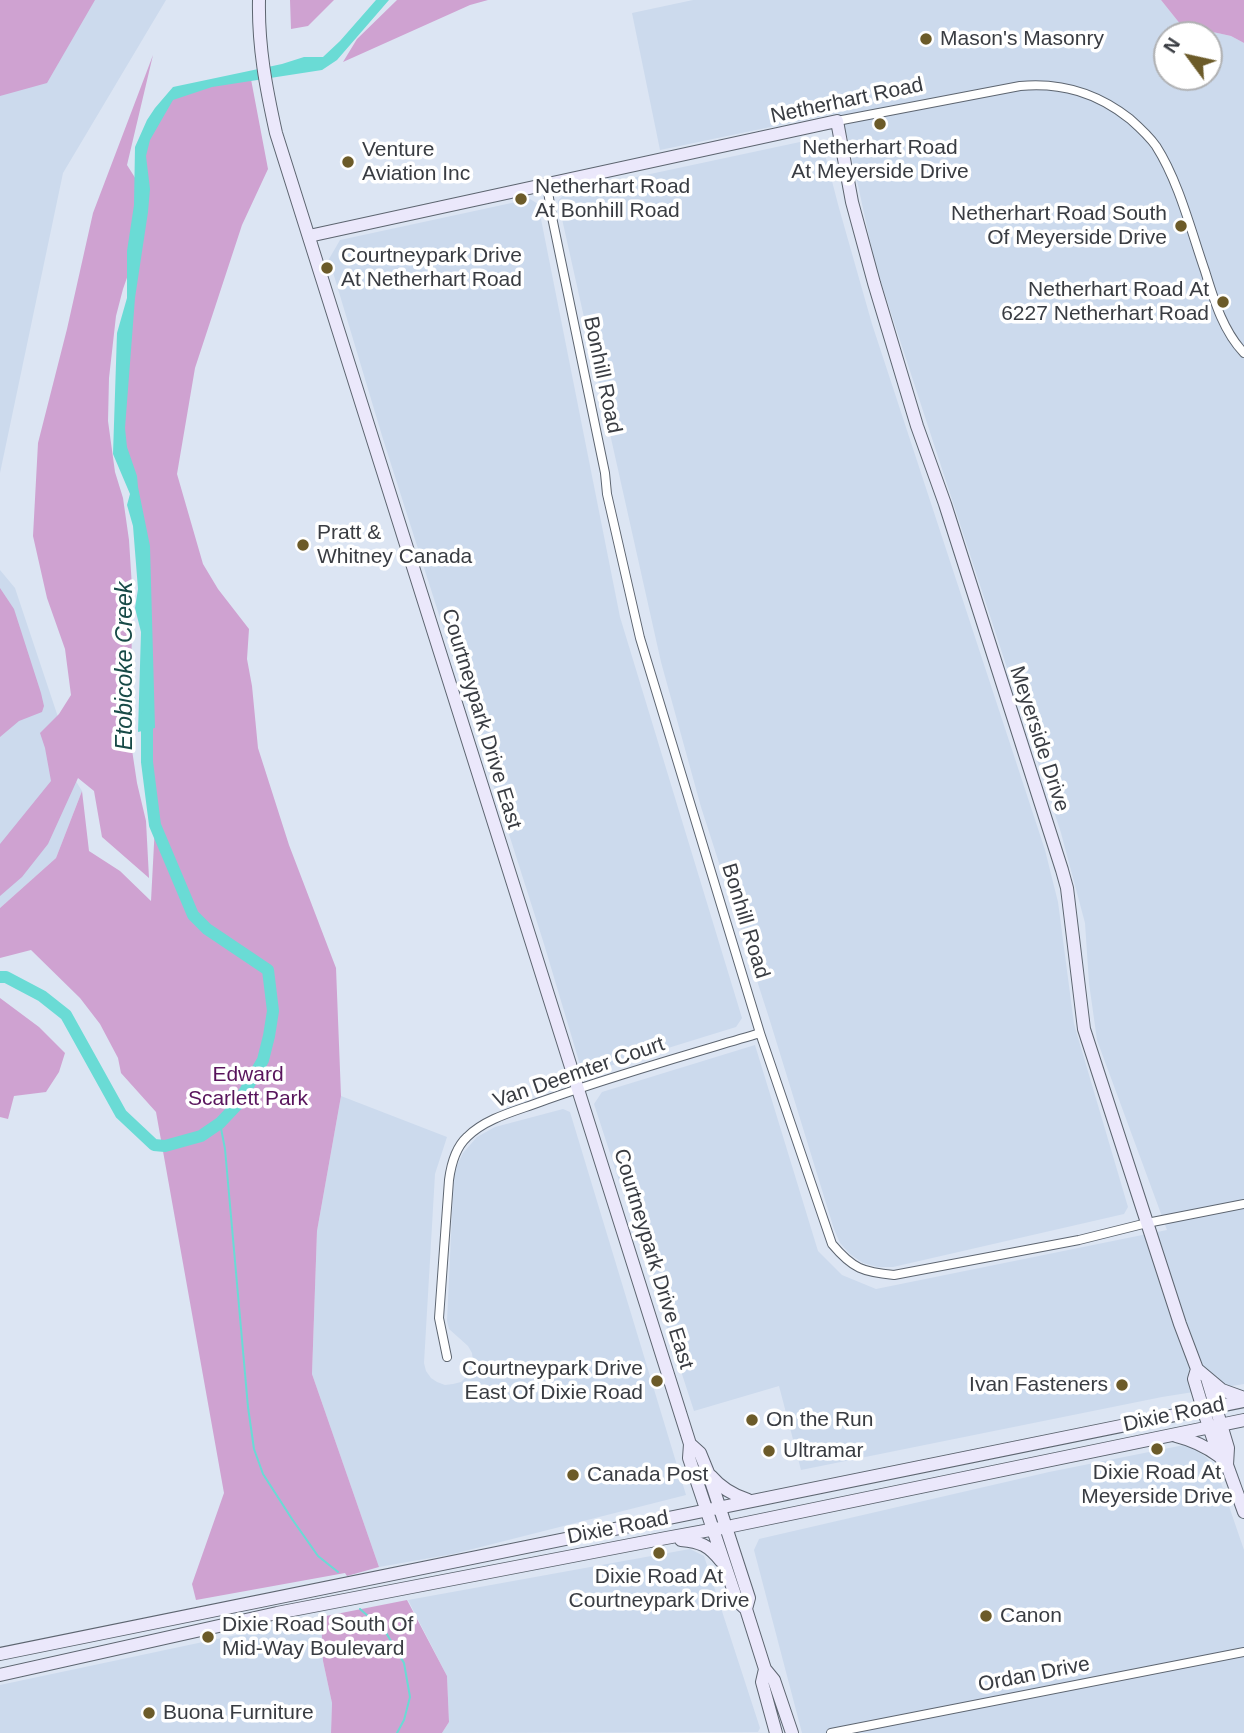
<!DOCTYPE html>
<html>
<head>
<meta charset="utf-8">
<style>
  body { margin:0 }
  #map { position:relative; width:1244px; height:1733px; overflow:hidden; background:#dce5f3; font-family:Arial,sans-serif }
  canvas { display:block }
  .north { position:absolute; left:1153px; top:21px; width:70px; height:70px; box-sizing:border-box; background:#fff; border:2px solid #b0b1b3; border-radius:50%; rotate:303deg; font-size:19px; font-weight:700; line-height:28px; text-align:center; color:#393c42 }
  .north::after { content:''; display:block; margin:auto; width:24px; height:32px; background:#6c5b29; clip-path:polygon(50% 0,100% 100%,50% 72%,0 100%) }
</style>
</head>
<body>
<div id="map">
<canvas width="1244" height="1733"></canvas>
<div class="north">N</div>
</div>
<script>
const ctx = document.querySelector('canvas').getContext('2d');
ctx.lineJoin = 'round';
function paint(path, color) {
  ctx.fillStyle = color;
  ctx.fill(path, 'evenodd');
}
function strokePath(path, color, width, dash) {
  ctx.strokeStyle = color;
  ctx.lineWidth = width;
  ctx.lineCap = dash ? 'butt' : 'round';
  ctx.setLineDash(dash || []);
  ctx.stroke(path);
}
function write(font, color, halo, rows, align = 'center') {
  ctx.font = font + ' Arial,sans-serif';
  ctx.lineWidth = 7;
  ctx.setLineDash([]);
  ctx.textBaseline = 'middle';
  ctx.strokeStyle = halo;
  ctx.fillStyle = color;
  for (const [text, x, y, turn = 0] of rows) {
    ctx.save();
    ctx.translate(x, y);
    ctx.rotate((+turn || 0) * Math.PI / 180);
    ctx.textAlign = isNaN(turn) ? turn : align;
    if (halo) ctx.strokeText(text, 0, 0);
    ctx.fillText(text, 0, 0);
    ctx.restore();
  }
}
const built = new Path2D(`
  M0,0H166L63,173L0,473Z
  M693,0H1161L1181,25L1231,36L1244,43V1384L1162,1397L801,1470L779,1386L694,1411L594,1104L602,1092L755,1045L818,1251L842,1275L876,1289L1167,1230L1097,1040L1089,983L1085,923L1061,833L875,264L848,139L838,113L660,150L632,13ZM1167,35H1209V77H1167Z
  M814,139L822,143L839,208L872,324L1045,850L1058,902L1074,1024L1128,1207L1124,1214L893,1267H878L863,1263L850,1254L840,1243L834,1229L770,1021L701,807L661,662L558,201L566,192Z
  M530,199L538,204L620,617L742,1018L736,1027L587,1073L581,1068L544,944L383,439L329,259L340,240Z
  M0,570L15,588L58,717L51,741L82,791L56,858L0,908Z
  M341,1096L447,1137L435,1174L424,1363L426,1371L431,1378L437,1382L445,1385L453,1384L461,1382L467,1376L471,1369L473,1361L472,1353L468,1346L449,1329L447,1321L454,1172L463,1153L477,1137L495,1127L563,1109L570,1112L686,1495L453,1554L379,1567L312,1374L317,1231Z
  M1184,1445L1196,1449L1207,1458L1218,1474L1244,1550V1733H802L754,1550L759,1539L1049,1472Z
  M690,1549L704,1556L760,1728L758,1732L442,1733L449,1722L447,1676L408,1600Z
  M321,1617L323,1661L332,1703L331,1733H0V1685Z`);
const green = new Path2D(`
  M0,0H95L47,83L0,96Z
  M290,0H334L308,26L291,29Z
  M397,0H488L470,5L343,62L357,39Z
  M1161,0H1244V43L1231,36L1181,25Z
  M153,55L127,165L139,184L129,272L123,289L116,316L109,378L108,421L115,472L123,498L129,540L133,603L129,730L137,783L146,821L149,878L102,837L94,791L78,778L48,844L22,877L0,896V844L51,781L45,748L40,733L59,714L71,695L65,649L47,598L33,536L38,443L67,329L93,213Z
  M250,74L268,169L242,225L195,368L177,474L203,564L218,589L249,629L247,659L252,686L258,748L289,845L336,968L341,1096L317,1231L312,1374L379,1567L347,1576L345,1573L196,1600L192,1584L224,1493L156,1112L121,1073L118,1058L100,1024L80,998L31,950L0,958V908L56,858L82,791L89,851L120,871L151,901L155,825L147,762L146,560L123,448L140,155L170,97Z
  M0,588L14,609L41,693L44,706L42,712L19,721L0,737Z
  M0,998L39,1027L65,1053L59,1072L46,1092L14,1096L8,1119L0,1117Z
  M407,1600L447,1676L449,1722L442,1733H331L332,1703L323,1661L321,1617Z`);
const water = new Path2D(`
  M376,0H389L337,60L322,70L212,87L173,100L150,140L146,156L150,189L148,212L135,298L125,428L127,447L137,476L138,487L150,546L155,728L138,732L141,632L135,608L138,589L133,526L127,505L130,494L113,454L117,333L127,298V251L134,205L135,147L147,120L155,108L173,87L282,64L304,57H323L340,41Z`);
const stream = new Path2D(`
  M220,1123L225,1149L248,1407L254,1449L263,1474L292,1519L318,1556L338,1572
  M360,1609L385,1631L404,1663L410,1697L404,1720L397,1733`);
const river = new Path2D(`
  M0,977H6L42,996L66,1015L121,1114L154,1145L165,1146L201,1136L220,1123L237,1105L263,1060L269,1036L273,1011L268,970L207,929L193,915L155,825L147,762V715`);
const street = new Path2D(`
  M837,121L1020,86C1062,82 1097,93 1130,119C1139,127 1149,136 1156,146C1179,182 1191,231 1205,271C1214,300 1223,331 1244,353
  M547,185L552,217L605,473L607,494L640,638L760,1033L832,1244C853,1269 863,1272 894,1275L1079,1240L1147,1223L1244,1204
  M447,1357L439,1318L449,1180C451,1165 455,1148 467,1137C486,1118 516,1111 540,1102C612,1076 687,1055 760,1033
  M831,1733L1244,1652`);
const secondary = new Path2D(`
  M259,0C258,46 266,88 276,133L690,1444L689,1458L737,1601L746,1609
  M309,236L837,121L852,202L874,283L917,426L945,504L1062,870L1067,888L1084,1029L1180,1324L1197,1369L1222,1390L1244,1398
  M1197,1369L1194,1379L1203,1409L1219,1456L1227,1465L1244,1512
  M1207,1378L1228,1448L1227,1465
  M1176,1436C1192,1440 1205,1446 1219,1456
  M690,1444L700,1453L709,1475L749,1598L746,1609L765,1669L774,1680L792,1733
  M711,1476C721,1488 733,1495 748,1500
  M681,1540C701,1542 708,1545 721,1561
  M0,1654L1244,1401
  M765,1669L762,1682L776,1733
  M0,1675L277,1613L666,1538L732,1526L1244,1420`);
const markers = [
  [926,39,7,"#6c5b29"],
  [880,124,7,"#6c5b29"],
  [348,162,7,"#6c5b29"],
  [521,199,7,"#6c5b29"],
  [1181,226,7,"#6c5b29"],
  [327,268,7,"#6c5b29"],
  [1223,302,7,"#6c5b29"],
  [303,545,7,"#6c5b29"],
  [657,1381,7,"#6c5b29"],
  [1122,1385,7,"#6c5b29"],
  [752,1420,7,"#6c5b29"],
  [1157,1449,7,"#6c5b29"],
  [769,1451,7,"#6c5b29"],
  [573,1475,7,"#6c5b29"],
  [659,1553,7,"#6c5b29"],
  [986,1616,7,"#6c5b29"],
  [208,1637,7,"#6c5b29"],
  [149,1713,7,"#6c5b29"]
];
const poiNames = [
  ["Mason's Masonry",940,39],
  ["Netherhart Road",880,148,"center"],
  ["At Meyerside Drive",880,172,"center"],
  ["Venture",362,150],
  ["Aviation Inc",362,174],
  ["Netherhart Road",535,187],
  ["At Bonhill Road",535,211],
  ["Netherhart Road South",1167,214,"right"],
  ["Of Meyerside Drive",1167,238,"right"],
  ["Courtneypark Drive",341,256],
  ["At Netherhart Road",341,280],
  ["Netherhart Road At",1209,290,"right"],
  ["6227 Netherhart Road",1209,314,"right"],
  ["Pratt &",317,533],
  ["Whitney Canada",317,557],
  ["Courtneypark Drive",643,1369,"right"],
  ["East Of Dixie Road",643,1393,"right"],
  ["Ivan Fasteners",1108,1385,"right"],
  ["On the Run",766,1420],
  ["Ultramar",783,1451],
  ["Dixie Road At",1157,1473,"center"],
  ["Meyerside Drive",1157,1497,"center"],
  ["Canada Post",587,1475],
  ["Dixie Road At",659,1577,"center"],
  ["Courtneypark Drive",659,1601,"center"],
  ["Canon",1000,1616],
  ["Dixie Road South Of",222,1625],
  ["Mid-Way Boulevard",222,1649],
  ["Buona Furniture",163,1713]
];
const streetNames = [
  ["Netherhart Road",847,101,-12],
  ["Bonhill Road",602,375,78],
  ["Courtneypark Drive East",481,719,73],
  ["Meyerside Drive",1039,739,72],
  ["Bonhill Road",745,921,73],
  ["Van Deemter Court",579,1073,-19],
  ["Courtneypark Drive East",653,1259,73],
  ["Dixie Road",1174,1415,-12],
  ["Dixie Road",618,1528,-11],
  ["Ordan Drive",1034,1675,-11]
];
const parkNames = [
  ["Edward",248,1075],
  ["Scarlett Park",248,1099]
];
const waterNames = [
  ["Etobicoke Creek",126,666,-90]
];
paint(built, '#ccdaed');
paint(green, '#cfa2d1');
paint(water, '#6adbd5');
strokePath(stream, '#6adbd5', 2);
strokePath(river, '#6adbd5', 12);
strokePath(street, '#5d6570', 10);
strokePath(secondary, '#5d6570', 14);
strokePath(street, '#fff', 8);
strokePath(secondary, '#ebe8fb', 12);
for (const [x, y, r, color] of markers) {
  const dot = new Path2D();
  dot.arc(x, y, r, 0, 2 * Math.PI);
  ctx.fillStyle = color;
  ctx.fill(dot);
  strokePath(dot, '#fff', 2.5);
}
write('21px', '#393c42', '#fff', poiNames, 'left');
write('21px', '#393c42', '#fff', streetNames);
write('21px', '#58145c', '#fff', parkNames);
write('italic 23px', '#174a47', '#fff', waterNames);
</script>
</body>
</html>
